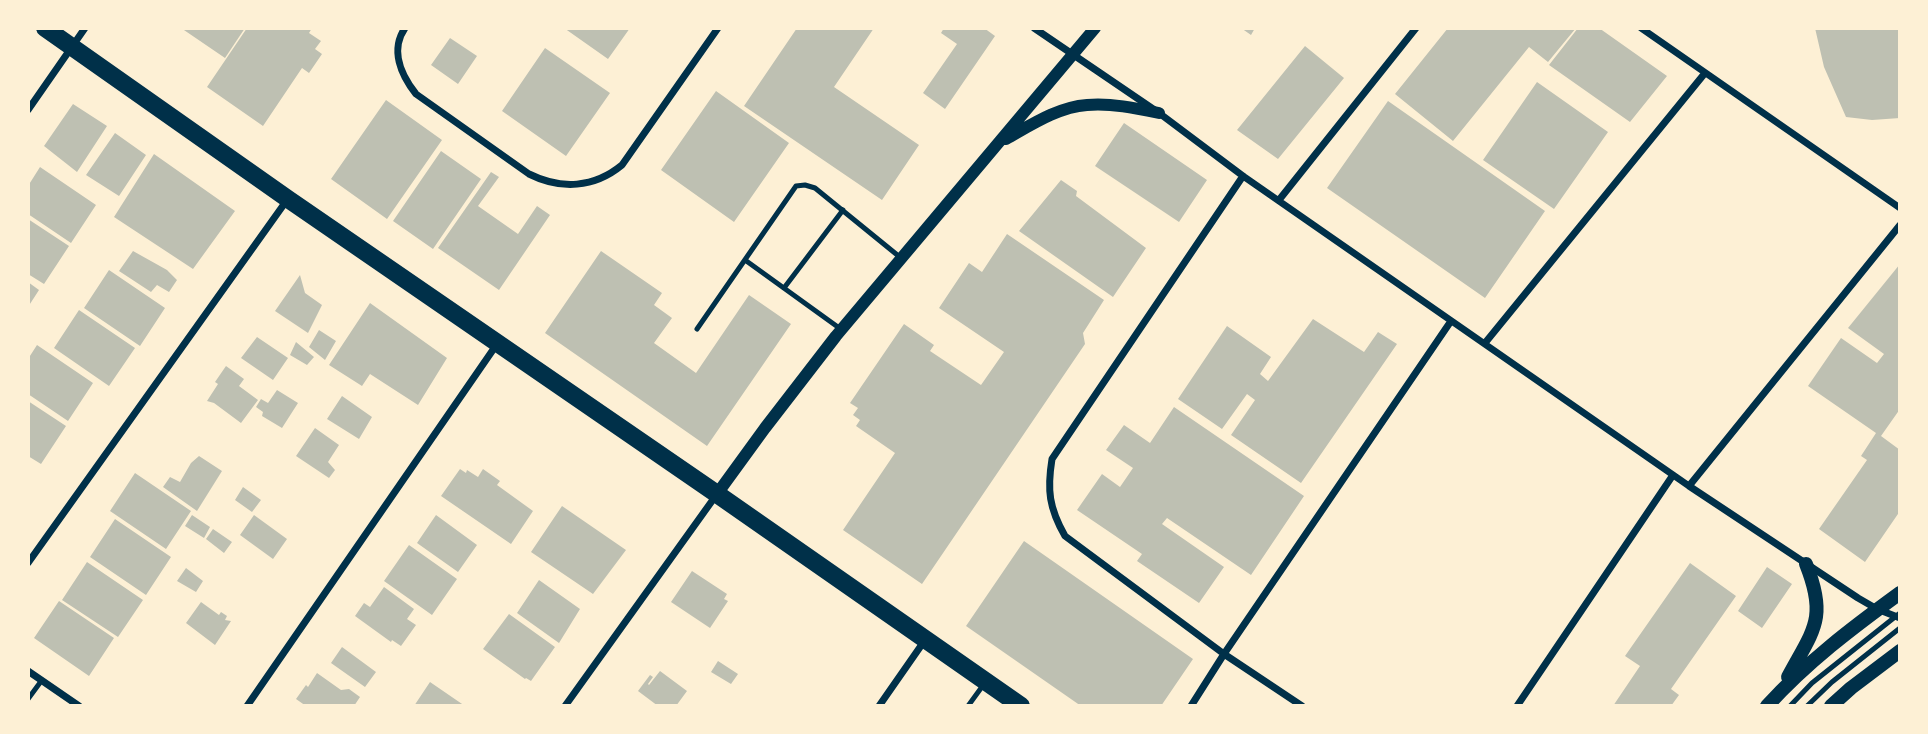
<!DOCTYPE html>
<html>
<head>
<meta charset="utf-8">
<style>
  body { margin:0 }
  #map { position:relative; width:1928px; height:734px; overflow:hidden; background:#fdf0d5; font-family:"IBM Plex Serif",serif }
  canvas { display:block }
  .frame { position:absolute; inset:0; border:30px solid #fdf0d5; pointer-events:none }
</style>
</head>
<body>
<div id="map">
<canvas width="1928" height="734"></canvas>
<div class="frame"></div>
</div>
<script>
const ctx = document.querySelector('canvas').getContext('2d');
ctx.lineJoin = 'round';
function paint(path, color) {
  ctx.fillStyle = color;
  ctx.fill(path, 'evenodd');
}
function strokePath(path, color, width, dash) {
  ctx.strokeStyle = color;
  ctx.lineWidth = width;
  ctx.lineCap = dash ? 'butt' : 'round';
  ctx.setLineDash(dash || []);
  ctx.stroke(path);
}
const building = new Path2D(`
  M181,28H245L225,58Z
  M247,28H312L309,33L321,41L315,49L322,54L309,73L302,68L263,126L207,87Z
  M564,28H630L608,59Z
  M797,28H874L834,87L919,145L882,200L744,106Z
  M944,28H984L995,36L945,109L923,93L957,44L941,33Z
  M1241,28H1255L1251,35Z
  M1448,28H1576L1548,62L1529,47L1453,141L1395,94Z
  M1578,28H1599L1667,76L1630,122L1549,65Z
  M1815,28H1900V118L1872,120L1846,117L1824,67Z
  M450,38L477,56L458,84L431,65Z
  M1305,46L1344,78L1278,159L1237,130Z
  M545,48L610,93L566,156L502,111Z
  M1537,82L1608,132L1554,209L1483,160Z
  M716,91L789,143L734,222L661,170Z
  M386,100L442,140L387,219L331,179Z
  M1388,101L1545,211L1485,298L1327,188Z
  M73,104L107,126L77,172L44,146Z
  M1124,123L1207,180L1179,222L1095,166Z
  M115,133L146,155L119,196L86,175Z
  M441,151L481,179L433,249L393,221Z
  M154,154L235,211L193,269L114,217Z
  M40,167L96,205L71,243L28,214V186Z
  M491,172L499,177L478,206L518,234L537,206L550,215L499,290L438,248Z
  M1061,180L1077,191L1076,196L1146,248L1113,297L1019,231Z
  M28,219L69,246L44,284L28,274Z
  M1007,234L1104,300L1083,333L1085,344L922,584L843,530L895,453L856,426L860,420L853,415L858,408L850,403L904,324L934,345L930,351L981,385L1004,352L939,308L969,263L982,272Z
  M133,251L167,270L177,280L169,292L157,285L151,292L119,271Z
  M601,251L662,293L654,305L672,318L654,343L696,373L749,295L791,324L707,446L545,333Z
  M1900,264V409L1881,436L1900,450V511L1865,562L1819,529L1867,460L1861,456L1876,433L1808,386L1841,338L1877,363L1884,354L1848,328Z
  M109,270L165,308L140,346L84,308Z
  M300,275L305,293L322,305L308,333L275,311Z
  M28,282L39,290L28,307Z
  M370,303L447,358L418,405L370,374L362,386L329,365Z
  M79,310L135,348L109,386L54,348Z
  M1313,319L1364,352L1378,332L1397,344L1301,483L1231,435L1255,400L1247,394L1222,429L1178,399L1227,326L1271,357L1260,374L1268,381Z
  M319,330L336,341L325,360L309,347Z
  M257,337L288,358L273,380L241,358Z
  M296,342L314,357L307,365L290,355Z
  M37,345L93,383L68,421L28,394V359Z
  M226,366L244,379L239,386L258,400L241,423L214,403L207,401L218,384L215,382Z
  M277,390L298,403L282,428L262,416L263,412L256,407L261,399L268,403Z
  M342,396L372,417L359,439L327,419Z
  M28,401L66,426L41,464L28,456Z
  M1174,407L1304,496L1251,575L1167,518L1162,524L1224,567L1199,603L1137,561L1142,554L1077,510L1102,474L1120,487L1133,468L1106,450L1124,425L1150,443Z
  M315,428L339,445L328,462L335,470L329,478L296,456Z
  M199,456L222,471L197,511L163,487L170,477L180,482L191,463Z
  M460,469L466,473L467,470L478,477L483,469L500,481L497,485L533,511L511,544L441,496Z
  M135,473L191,511L166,549L110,511Z
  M243,487L261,500L252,512L235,500Z
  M562,506L626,550L593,594L531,552Z
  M192,515L210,527L204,538L185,526Z
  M254,515L287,539L273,559L240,535Z
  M436,515L477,545L458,572L417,543Z
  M115,519L171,557L146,595L90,557Z
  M213,529L232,542L224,553L206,539Z
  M1024,541L1193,659L1161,706H1081L966,626Z
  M409,545L457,579L432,615L384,581Z
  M87,562L143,600L118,637L62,600Z
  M1690,563L1736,596L1671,689L1679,695L1671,706H1613L1640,666L1625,656Z
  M1767,567L1792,584L1762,628L1738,611Z
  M186,568L203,581L196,592L177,581Z
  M692,571L727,594L724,599L728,601L710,628L671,602Z
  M539,580L580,609L559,643L517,613Z
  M384,587L414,609L407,619L416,625L401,646L392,640L391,642L355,616L364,603L370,607Z
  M59,601L114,638L89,676L34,638Z
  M201,602L219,615L221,612L227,616L225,620L231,621L215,645L186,623Z
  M509,614L555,647L531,681L526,678L525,679L483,649Z
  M342,647L376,672L365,687L331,663Z
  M718,661L738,674L731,684L711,672Z
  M660,671L687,691L676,706H658L638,691L650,675L653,677L648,684L649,685Z
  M317,673L341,690L349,689L360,697L354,706H306L296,699L306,685L308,687Z
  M430,682L465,706H414Z`);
const service = new Path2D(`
  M745,260L842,330
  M784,288L843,210
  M697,329L796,186L805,185L815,188L901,258
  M28,699L42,680
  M968,706L984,684
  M1790,706L1812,683L1900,613
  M1807,706L1832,682L1900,628`);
const minor = new Path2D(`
  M405,28C390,50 401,75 416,94L529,174C561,190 594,188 622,165L718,28
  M1034,28L1159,113L1243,176L1689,486L1858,598L1877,609L1900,618
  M1641,28L1900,208
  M28,110L85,28
  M1243,176L1052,459C1047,490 1049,508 1065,536L1224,654L1302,706
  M1279,200L1416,28
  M1485,343L1705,73
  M1689,486L1900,225
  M28,563L287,200
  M28,671L79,706
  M247,706L497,344
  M565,706L717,494
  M879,706L925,640
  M1191,706L1224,654L1451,321
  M1517,706L1673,475`);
const tertiary = new Path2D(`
  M1006,139C1031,125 1058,107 1087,105C1111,103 1135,108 1159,113
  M717,494L765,428L836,336L1095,28`);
const secondary = new Path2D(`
  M1788,677C1813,630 1828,619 1806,564
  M1767,706C1807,662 1852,628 1900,593
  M1831,706L1851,688L1900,651`);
const primary = new Path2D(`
  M45,28L288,199L717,494L1021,706`);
paint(building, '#bec0b2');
strokePath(service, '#003049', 5);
strokePath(minor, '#003049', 7);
strokePath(tertiary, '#003049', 12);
strokePath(secondary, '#003049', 14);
strokePath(primary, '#003049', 18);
</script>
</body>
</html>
